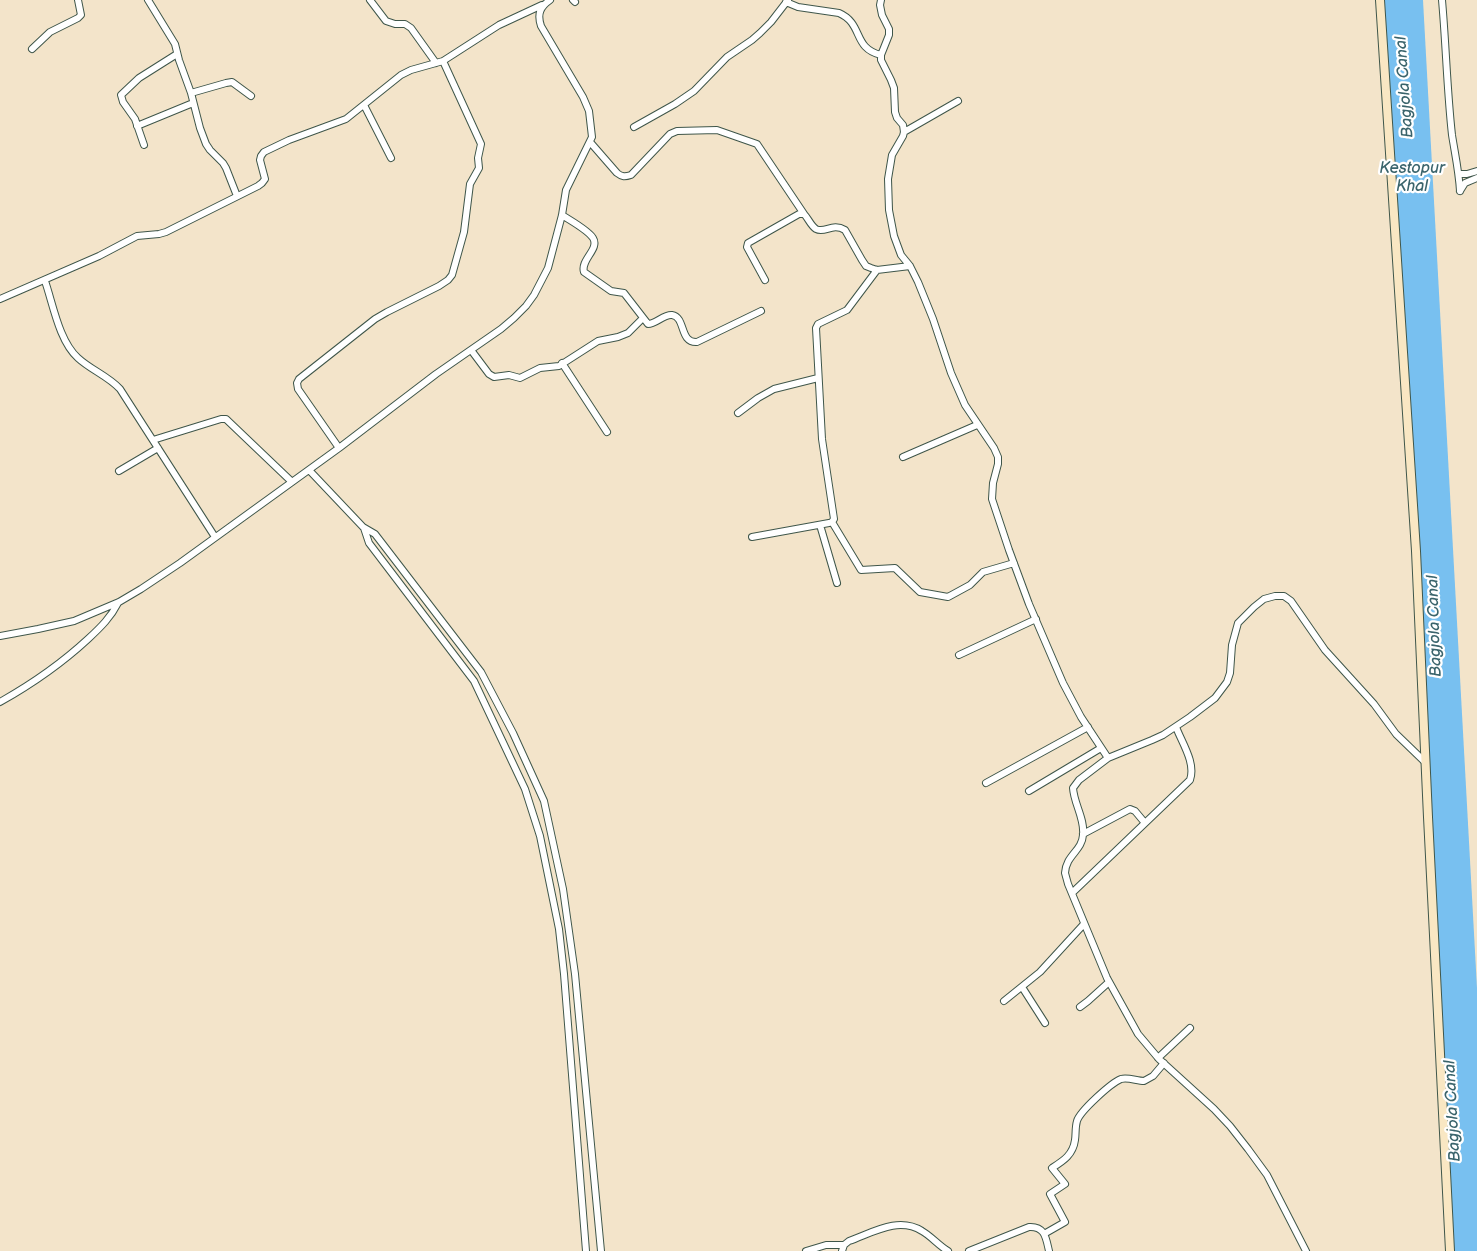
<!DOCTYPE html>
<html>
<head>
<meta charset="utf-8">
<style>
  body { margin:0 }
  canvas { display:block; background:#f3e4ca }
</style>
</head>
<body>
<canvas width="1477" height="1251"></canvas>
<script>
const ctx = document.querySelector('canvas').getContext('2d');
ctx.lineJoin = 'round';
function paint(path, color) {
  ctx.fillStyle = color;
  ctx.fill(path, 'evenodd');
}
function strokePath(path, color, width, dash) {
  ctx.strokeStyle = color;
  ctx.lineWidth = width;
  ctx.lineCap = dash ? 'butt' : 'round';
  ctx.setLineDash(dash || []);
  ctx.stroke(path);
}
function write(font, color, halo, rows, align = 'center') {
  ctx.font = font + ' "Balsamiq Sans",sans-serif';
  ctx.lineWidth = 4.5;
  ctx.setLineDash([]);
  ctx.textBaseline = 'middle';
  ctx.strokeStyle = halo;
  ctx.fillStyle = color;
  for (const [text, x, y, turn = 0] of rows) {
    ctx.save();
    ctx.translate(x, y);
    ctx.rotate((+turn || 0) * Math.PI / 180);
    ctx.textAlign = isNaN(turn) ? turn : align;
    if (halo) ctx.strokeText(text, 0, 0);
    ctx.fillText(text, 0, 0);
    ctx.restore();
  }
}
const water = new Path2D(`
  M1382,0H1423L1477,988V1251H1450Z`);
const street = new Path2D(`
  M148,0L175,44L179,60L191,93L200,128L206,144L210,150L223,163L226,168L237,196
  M370,0L386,21L395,24H405L411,28L436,63
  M573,0L575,2
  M881,0L880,5L882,15L889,29V35L881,55V60L891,80L894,88L895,112L897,118L903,125L904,132L903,136L892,155L888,179L889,210L894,236L901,255L910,266L918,282L933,319L951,373L965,405L994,448L998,457V464L993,483L992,499L1009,550L1029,604L1063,683L1081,717L1108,758
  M1442,0C1446,45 1447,90 1452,135C1455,154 1459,172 1460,191
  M786,2L798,7L839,13C864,24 852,48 881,55
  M32,49L50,32L78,18L81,15L78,0
  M191,93L226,83L232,82L251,96
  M364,105L391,158
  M137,126L193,103
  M634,127L675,104L694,91L727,57L752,40L760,33L771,22L788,0
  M904,132L958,101
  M590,142L617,173C622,177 625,177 631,175L670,134L677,131L717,130L757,144L804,214
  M144,145L135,119L123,102L121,95L139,78L177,54
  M1459,174H1467L1477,171
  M1460,191L1465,183L1477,178
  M562,215C571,221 588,230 593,238C600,249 580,260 584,272L611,291L624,293L648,324C656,324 664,314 672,315C686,317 679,343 697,342L761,311
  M765,280L747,247L748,243L799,214H804C808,218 811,226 816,229C825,234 832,222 845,230L862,260L866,266L871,268L877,270L910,266
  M45,281C53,304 59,341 78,358C91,370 108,376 120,389L215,537
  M0,299L99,256L137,236L159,234L166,232L258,186L262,183L265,179L260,160L261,156L264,152L289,140L346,119L401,75L411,70L443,61L499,25L542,5
  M471,350L489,374L494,377L509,375L520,378L540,368L559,366L598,341L618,337L628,333L643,318
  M562,363L607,432
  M738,413L758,398L774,389L818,378
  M153,440L221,419H226L292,482
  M339,448L298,389L297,383L299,379L375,319L387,312L439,286L448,280L452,275L464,232L470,184L479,168L478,158L481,144L443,61
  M903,457L977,425
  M309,470L363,527L375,534L481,672L513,733L544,801L563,889L575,974L601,1251
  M119,471L158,448
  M832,522L861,570L895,568L920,592L948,597L970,585L983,572L1014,563
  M820,525L837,583
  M364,528L369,543L474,681L525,789L540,836L559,929L564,974L586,1251
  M752,537L829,523L832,522L834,519L822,439L816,328L818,324L847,310L877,270
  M0,636L38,629L74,621L119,602L141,589L180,563L339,448L436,374L501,329L514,318L526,306L534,295L548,268L562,215L566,190L592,137L589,111L583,97L541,26C537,14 540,7 550,0
  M959,655L1036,619
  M0,702C32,684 61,664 88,639C101,627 111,617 118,603
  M986,783L1088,727
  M1029,791L1101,748
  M1083,834L1130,809L1135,811L1145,823
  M1072,893L1190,780C1196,763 1182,743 1176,727
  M1022,987L1045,1023
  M1004,1001L1040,972L1084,924
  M1080,1007L1088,1001L1109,982
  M1158,1058L1190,1028
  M1044,1234L1065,1222L1050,1194L1065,1184L1052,1168C1063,1161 1073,1155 1075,1140C1076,1134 1075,1128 1077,1121C1080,1111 1111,1083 1121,1079C1128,1077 1137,1081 1144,1081L1153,1076L1164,1063
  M806,1251L826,1245H844
  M842,1251L844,1245L849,1241C872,1233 898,1216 922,1231C931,1236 938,1245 948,1251
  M969,1251L1029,1227C1045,1226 1046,1238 1049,1251
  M1306,1251L1267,1175L1248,1149L1230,1126L1214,1109L1159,1059L1138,1034L1107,978L1068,884L1065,873C1066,855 1082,851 1083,835C1085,819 1074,804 1073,788L1079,780L1108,758L1152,740L1163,735L1190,717L1215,698L1227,682L1230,673L1232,645L1238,623L1254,607L1264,599L1275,596H1284L1291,601L1325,650L1374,704L1396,734L1425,762`);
const secondary = new Path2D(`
  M1380,0L1416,551L1428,817L1450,1251`);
const waterNames = [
  ["Bagjola Canal",1405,87,-94],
  ["Kestopur",1412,169],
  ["Khal",1412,187],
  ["Bagjola Canal",1435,626,-92],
  ["Bagjola Canal",1453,1111,-93]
];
paint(water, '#78c0f0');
strokePath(street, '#3f564a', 8);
strokePath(secondary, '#3f564a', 10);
strokePath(street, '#fff', 6);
strokePath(secondary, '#f9e7c3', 8);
write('italic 16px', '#3a646c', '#fff', waterNames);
</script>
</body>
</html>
